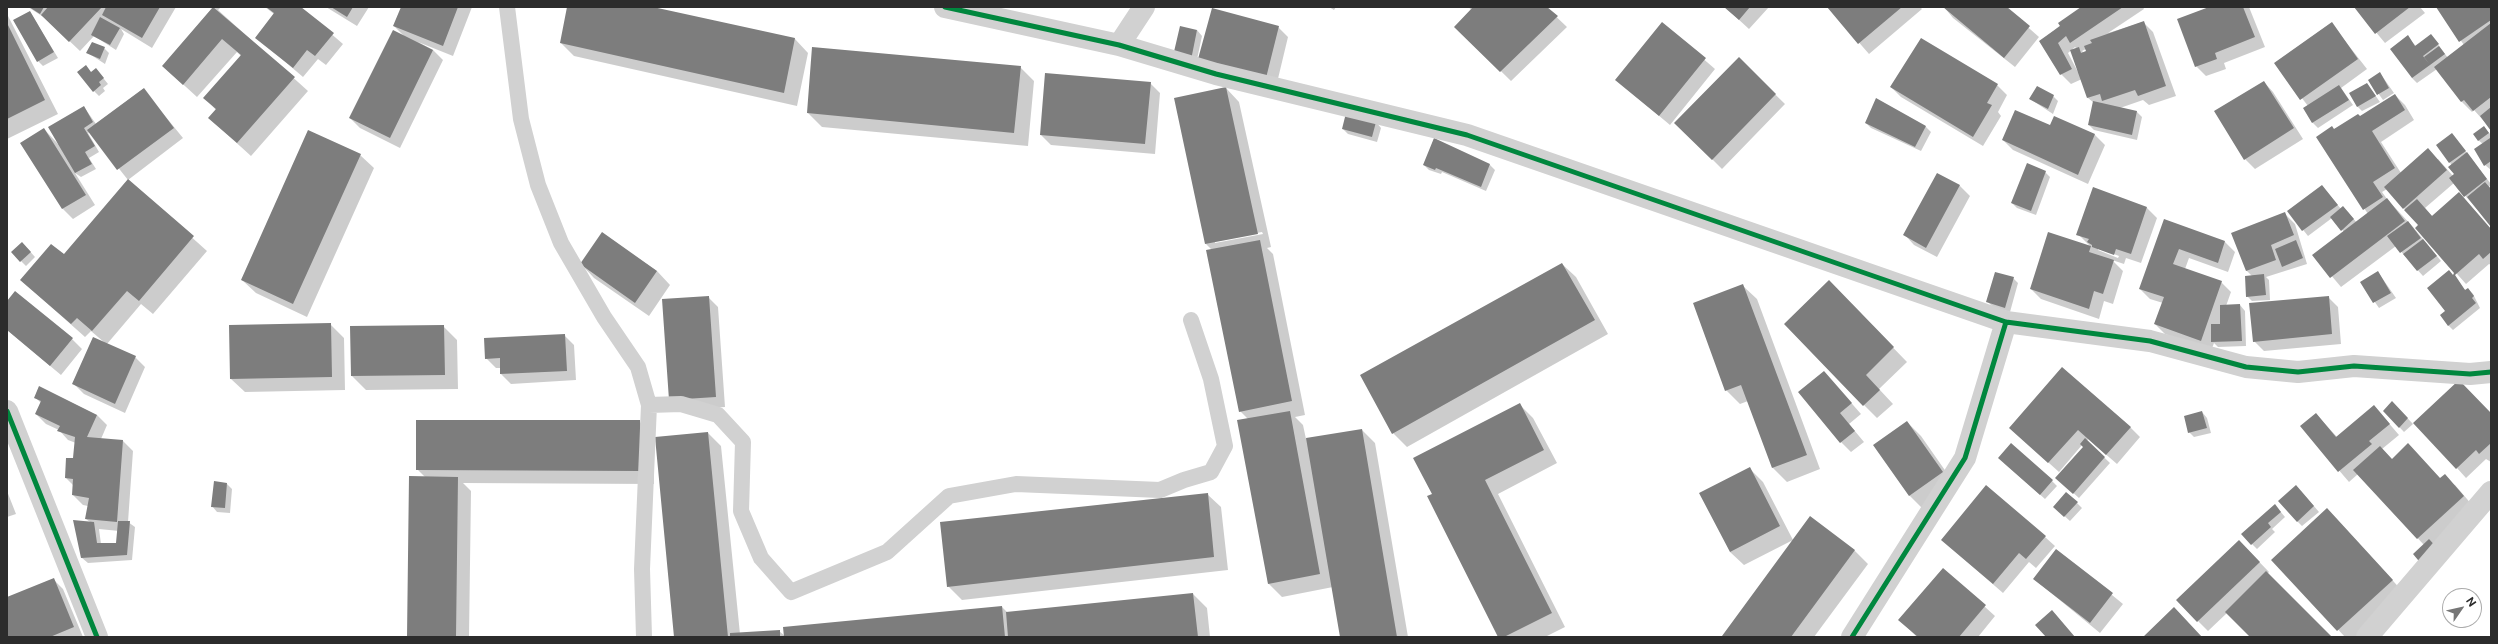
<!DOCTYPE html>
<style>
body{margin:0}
#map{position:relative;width:2498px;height:644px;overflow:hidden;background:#fff;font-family:"Public Sans",sans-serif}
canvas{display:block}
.frame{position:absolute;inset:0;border:8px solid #2c2c2c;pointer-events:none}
.north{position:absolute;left:2442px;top:588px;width:40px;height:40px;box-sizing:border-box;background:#fff;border:1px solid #ababab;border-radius:50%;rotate:56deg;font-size:11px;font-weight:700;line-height:16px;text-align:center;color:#2c2c2c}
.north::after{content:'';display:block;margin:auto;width:14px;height:18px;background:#767676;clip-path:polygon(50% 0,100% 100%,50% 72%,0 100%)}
</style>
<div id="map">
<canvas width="2498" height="644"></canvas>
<div class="frame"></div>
<div class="north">N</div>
</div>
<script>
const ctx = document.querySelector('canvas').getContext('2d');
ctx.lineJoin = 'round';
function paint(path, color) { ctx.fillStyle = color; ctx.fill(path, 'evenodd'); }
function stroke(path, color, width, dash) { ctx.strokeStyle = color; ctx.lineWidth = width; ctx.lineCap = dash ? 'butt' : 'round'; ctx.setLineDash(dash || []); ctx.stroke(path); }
const shadow = new Path2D(`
 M28,7H176L152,48L121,29L124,34L116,50L94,36L80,51L45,18Z
 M213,7H221L218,10L308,91L251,156L209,118L216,110L205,98L241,56L237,52L197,97L163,66Z
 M265,7H300L343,44L326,65L318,59L303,77L256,37L274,14Z
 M326,7H369L357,26Z
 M402,7H472L453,56L418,42L433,50L443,60L400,148L360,128L350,118L405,37L394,26Z
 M568,7H648L795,39L808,53L797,106L574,56L561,43Z
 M1329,7H1336L1334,10Z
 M1468,7H1546L1567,27L1511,81L1456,27L1472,10Z
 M1725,7H1769L1749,29Z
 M1828,7H1920L1922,9L1869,54Z
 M1944,7H2005L2039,37L2015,67L1953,18Z
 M2083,7H2143L2144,9L2108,33L2143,22L2153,32L2176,96L2149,105L2143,100L2120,108L2137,112L2142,117L2137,140L2094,130L2089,125L2094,103L2088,98L2082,79L2071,84L2061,74L2041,41ZM2075,47L2077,49L2078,72L2068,53ZM2086,49L2087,52L2084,53L2082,51Z
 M2212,7H2249L2265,47L2224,63L2226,69L2206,76L2196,66Z
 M2355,7H2420L2425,13L2385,43Z
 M2437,7H2491V129L2474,110L2472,112L2462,102L2437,69L2417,83L2412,78L2407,37L2416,46L2431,35L2448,58L2464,45Z
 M1212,9L1278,27L1288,37L1276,87Z
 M30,12L58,58L43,66L38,61Z
 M7,14L58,114L7,139Z
 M1662,23L1715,69L1670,125L1627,89Z
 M2331,23L2367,69L2341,88L2353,105L2318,128L2313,123L2308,106L2275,63Z
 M1197,30L1202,36L1196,64L1180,61Z
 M104,48L109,53L105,64L88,53Z
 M1739,59L1785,104L1722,169L1676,123Z
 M1020,67L1034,81L1028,146L822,127L808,113Z
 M96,69L108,84L103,88L105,91L99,96L94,91L92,73Z
 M2380,73L2394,93L2383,100L2369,80Z
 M2264,82L2273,92L2303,139L2255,169L2245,159Z
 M1150,83L1160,93L1155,154L1051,145L1041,135Z
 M2367,84L2380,102L2362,111L2357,106Z
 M1997,85L2007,95L1998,112L2001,116L1983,146L1901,97L1891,87Z
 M1226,88L1239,102L1271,247L1267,248L1273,254L1305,415L1295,417L1303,425L1306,439L1362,430L1375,443L1408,637H1341L1333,587L1282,597L1268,583L1248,419L1240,411L1212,250L1206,244ZM1262,232L1263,234L1215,243V241Z
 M143,89L183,138L128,180L90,132L88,133L99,152L89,158L96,169L81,177L75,173L95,205L73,219L63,209L22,143L44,129L58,144L84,107L96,124Z
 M2395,95L2405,105L2414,120L2381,142L2401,173L2438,159L2453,176L2455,175L2450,162L2452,134L2491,184L2489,187L2491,189V225L2454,183L2425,208L2432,216L2459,193L2491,229V265L2489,264L2466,284L2416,228L2419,225L2387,189L2382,192L2387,199L2413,227L2441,261L2423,276L2396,246L2341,287L2314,255L2344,232L2332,218L2308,236L2288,211L2322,186L2341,209L2348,212L2357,223L2368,214L2317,137L2360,117Z
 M2053,96L2058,101L2053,114L2030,99Z
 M1876,100L1926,127L1931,132L1921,151L1871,128L1866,123Z
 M2054,117L2095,135L2105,145L2088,184L2013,150L2003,140L2051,126Z
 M1376,122L1381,128L1377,142L1348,134L1343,129Z
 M2484,127L2491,135V170L2485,165L2483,144L2478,140Z
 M1434,139L1490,165L1495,170L1486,191L1442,172L1441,174L1429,170L1424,165Z
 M360,155L374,168L307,317L256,293L242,280Z
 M2045,172L2050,177L2036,215L2017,208L2012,203Z
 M1937,174L1960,186L1970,196L1937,257L1914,245L1905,235Z
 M128,180L207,251L153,314L141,304L107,344L135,357L145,367L125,413L84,394L74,384L105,343L91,331L85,337L21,280L64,255Z
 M2093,189L2147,208L2157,218L2141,263L2126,258L2124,264L2112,260L2123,271L2113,304L2104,301L2099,319L2041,299L2031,289L2090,246L2078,234ZM2098,248L2119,256L2118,258L2098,250Z
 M2285,214L2295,224L2307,264L2266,277L2269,280L2270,300L2252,301L2247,296L2252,276L2246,270Z
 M2165,220L2225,242L2235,252L2228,272L2189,258L2185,269L2221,282L2231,292L2226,306L2240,305L2245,311L2246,346L2218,347L2214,343L2211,351L2165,334L2155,324L2163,303L2150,299L2140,289Z
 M602,234L657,271L670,285L649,316L594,278L581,264Z
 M27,248L35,257L26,266L21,261Z
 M1562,264L1576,277L1608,334L1407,447L1393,433Z
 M2449,271L2466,291L2468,289L2473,294L2480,308L2453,330L2448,325L2446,311Z
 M2378,272L2396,298L2379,308L2361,282Z
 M2013,278L2018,283L2010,312L1993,307L1988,302Z
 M1743,286L1757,299L1820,469L1787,482L1773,468L1748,401L1740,404L1726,390Z
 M1842,295L1907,362L1879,389L1893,404L1877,418L1864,405Z
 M708,297L718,307L725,407L680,410Z
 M2328,297L2338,307L2341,344L2264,351L2254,341Z
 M7,303L72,339L82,349L61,375L7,330Z
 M330,324L344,338L345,390L245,392L231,379Z
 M443,326L457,340L458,389L366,390L352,376Z
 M564,335L574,345L576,380L511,384L501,374V368H496L486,358Z
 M1824,372L1861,414L1849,424L1864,442L1851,452L1841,442Z
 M39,387L97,415L107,425L101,439L123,441L133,451L128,522L135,527L132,560L88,563L82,558L75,521L90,522L86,519L88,506L83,505L73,495V485L66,478L74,459L76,443L68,440L59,430L46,424L36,414L41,403L35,397ZM99,529L119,531L117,544H101Z
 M2392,402L2413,424L2404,432L2384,411Z
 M1519,404L1533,418L1557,463L1498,494L1565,627L1545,637H1499L1433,494Z
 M2374,406L2399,435L2382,449L2392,460L2455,485L2473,506L2428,570L2424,545L2358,474L2349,482L2301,426L2316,414L2337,437Z
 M2202,412L2207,418L2211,433L2194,437L2189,432Z
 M2491,414V462L2486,459L2466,478L2457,468Z
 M639,421L653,435L654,484L463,483L471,491L469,637H408L425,477L417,469Z
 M1907,422L1921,436L1956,486L1923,509L1909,495Z
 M2130,427L2140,437L2117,464L2088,439L2087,441L2110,463L2079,498L2062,483L2084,447L2082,445L2059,472L2010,428Z
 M708,433L721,446L740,634L779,631L785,636L1002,607L1008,613L1193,594L1207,608L1210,637H675Z
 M2004,463L2052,481L2057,486L2045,499Z
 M1749,468L1763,482L1793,540L1744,565L1730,552Z
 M227,484L232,489L230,513L217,512L212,506Z
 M7,491L16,514L7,517Z
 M2301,491L2319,512L2302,526L2297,521Z
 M1207,494L1221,507L1228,570L962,600L948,586Z
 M2077,503L2082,508L2070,521L2060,512Z
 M2280,511L2285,517L2272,529L2275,532L2257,549L2243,535Z
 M2340,523L2405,594L2359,637H2345L2273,560Z
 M2045,537L2055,546L2036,568L2029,562L2003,593L1942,540Z
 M2239,541L2269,572L2267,574L2331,637H2251L2227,613L2208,631L2198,621Z
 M1854,550L1868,564L1814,637H1724Z
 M2057,550L2123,604L2100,633L2034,579Z
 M1943,569L1995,616L1978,637H1917L1900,620Z
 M53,579L63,589L83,637H7V598Z`);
const building = new Path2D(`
 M29,7H44L40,14Z
 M48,7H102L69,42L41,15Z
 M106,7H160L142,38L102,15Z
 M213,7L295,77L237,143L208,118L216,109L203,98L241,55L222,39L183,85L162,66Z
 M266,7H301L334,33L315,56L307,50L293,68L255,38L274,13Z
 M331,7H353L347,17Z
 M401,7H458L443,46L393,26Z
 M567,7H653L795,38L784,93L560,43Z
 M1473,7H1547L1558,16L1500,72L1454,27Z
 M1724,7H1750L1739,20Z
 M1827,7H1902L1858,44Z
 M1943,7H2007L2030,26L2004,58Z
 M2081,7H2123L2070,43L2066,36L2058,43L2072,69L2060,75L2039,41L2060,26L2058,23Z
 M2209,7H2243L2255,37L2215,53L2217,59L2195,67L2177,19Z
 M2354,7H2410L2375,34Z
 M2436,7H2491V20L2459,42Z
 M1212,8L1279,26L1266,78L1198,59Z
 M30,11L54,52L37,62L13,20Z
 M100,17L120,28L110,45L91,35Z
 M2144,21L2166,86L2138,96L2135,90L2102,101L2100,94L2087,98L2070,50L2079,47L2081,53L2086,51L2084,46L2092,43L2090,40Z
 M1662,22L1706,58L1659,116L1615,80Z
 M2332,22L2358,59L2300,100L2274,63Z
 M7,23L45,100L7,119Z
 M2491,23V97L2473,111L2464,100L2461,102L2434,67Z
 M1180,26L1197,30L1191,60L1173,56Z
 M393,30L433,50L390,138L349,118Z
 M2431,34L2439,44L2423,56L2430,65L2412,78L2390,49L2408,35L2415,46Z
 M1921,38L1998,84L1987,103L1992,105L1973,137L1890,87Z
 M92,42L105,47L100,59L86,53Z
 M2439,46L2445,54L2430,65L2424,57Z
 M812,47L1021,66L1014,133L807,113Z
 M1739,57L1776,94L1712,160L1674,123Z
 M86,65L91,72L96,68L104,78L99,82L101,85L93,92L77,72Z
 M2380,72L2389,88L2377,95L2368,80Z
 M1045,73L1151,82L1145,144L1040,135Z
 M2264,81L2294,128L2244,160L2214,111Z
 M2367,83L2376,96L2357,107L2349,93Z
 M2339,85L2349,100L2312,123L2303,108Z
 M2037,86L2054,95L2048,109L2029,99Z
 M1226,87L1258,234L1205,244L1174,98Z
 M144,88L174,128L117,170L87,130Z
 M2395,94L2405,110L2372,131L2395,168L2373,182L2383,197L2363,210L2316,137L2332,126L2334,129L2358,114L2360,116Z
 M1876,98L1926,126L1915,147L1865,123Z
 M2093,101L2137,111L2132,135L2088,125Z
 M84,106L93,122L84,128L95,146L85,152L92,164L75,173L48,127Z
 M2491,107V131L2480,116Z
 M2015,110L2050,125L2054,116L2095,134L2078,175L2002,140Z
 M1346,113L1376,122L1372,137L1342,129Z
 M2484,126L2489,133L2478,141L2473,134Z
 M44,128L86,195L62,209L20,143Z
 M308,130L361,154L293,304L241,280Z
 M2452,133L2466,151L2449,163L2436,145Z
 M1434,138L1490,164L1481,187L1436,168L1435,170L1423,165Z
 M2490,138L2491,161L2484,166L2474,149Z
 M2428,148L2447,170L2403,209L2384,187Z
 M2467,152L2487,179L2464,197L2449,178L2454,174L2448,167Z
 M2027,163L2046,171L2031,211L2011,203Z
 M1937,173L1960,185L1926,248L1903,235Z
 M128,179L194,236L139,301L127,291L92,331L77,318L71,324L20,280L51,244L64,254Z
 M2485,182L2491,189V227L2467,197Z
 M2322,185L2338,205L2302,231L2287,211Z
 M2093,187L2147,207L2131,254L2116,249L2114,255L2092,247V245L2087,242L2089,239L2076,235Z
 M2459,192L2491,229V252L2483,259L2479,254L2455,275L2465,290L2468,288L2474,296L2472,298L2476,303L2448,326L2440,315L2445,311L2427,288L2449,270L2453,275L2454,273L2415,228L2418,225L2404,210L2417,199L2432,216Z
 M2387,198L2405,221L2330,278L2312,255Z
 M2343,206L2354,219L2341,231L2330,217Z
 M2285,212L2294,235L2271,245L2276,260L2246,271L2231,233Z
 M2164,219L2225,241L2218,263L2179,249L2173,264L2222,281L2201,341L2154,324L2164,297L2139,289Z
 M2408,221L2421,238L2400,253L2387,236Z
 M602,232L657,271L635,303L580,264Z
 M2048,232L2091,246L2089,252L2114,260L2103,294L2094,291L2089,309L2030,289Z
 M2423,239L2437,256L2417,271L2403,254Z
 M1260,240L1292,401L1239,412L1206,250Z
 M2296,240L2303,258L2282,267L2275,249Z
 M22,242L31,252L20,262L11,252Z
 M1562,263L1595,320L1392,434L1360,375Z
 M2378,271L2391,293L2373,303L2360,282Z
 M1995,272L2014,277L2005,308L1986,302Z
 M2264,274L2266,295L2246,297L2245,276Z
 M1829,280L1894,347L1866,375L1880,390L1863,406L1784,324Z
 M1743,284L1807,455L1772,468L1741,385L1725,391L1693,303Z
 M15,291L73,338L50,366L7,330V301Z
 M709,296L716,397L669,400L662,299Z
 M2329,296L2332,334L2253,342L2249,303Z
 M2240,304L2242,341L2211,342V324H2220V305Z
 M331,323L332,377L230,379L229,325Z
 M444,325L445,375L351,376L350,326Z
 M565,334L567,371L500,374V358L485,359L484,338Z
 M93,337L136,356L115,404L72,384Z
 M2062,367L2131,427L2106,455L2078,430L2048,463L2009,428Z
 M1824,371L1852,403L1840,413L1855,431L1840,443L1798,392Z
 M2459,380L2491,413V443L2479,454L2476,450L2456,469L2413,423Z
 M39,386L97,415L87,437L123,440L117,522L85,519L89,498L72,495L73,479L65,478L66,458H73L75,437L57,431L60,426L35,414L41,401L34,398Z
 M2392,401L2408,418L2399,428L2383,411Z
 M1520,403L1544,450L1485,480L1552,613L1504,637H1498L1427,496L1432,494L1413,458Z
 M2374,405L2390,424L2369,441L2372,444L2338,472L2300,426L2316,413L2336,437Z
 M1290,411L1320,574L1268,584L1237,420Z
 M2202,411L2207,428L2188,433L2184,416Z
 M416,420H640L641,471L416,470Z
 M1907,421L1943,472L1909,496L1873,445Z
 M1362,429L1397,637H1340L1306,438Z
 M708,432L728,637H674L655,437Z
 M2085,438L2105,457L2073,494L2055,478L2083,447L2080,444Z
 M2011,443L2053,480L2040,495L1998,458Z
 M2408,443L2440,478L2445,474L2464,496L2417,539L2353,470L2380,446L2392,459Z
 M1750,467L1780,526L1730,552L1699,493Z
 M409,476L458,477L456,637H407Z
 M214,481L227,483L225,508L211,507Z
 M1986,485L2046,536L2026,559L2019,553L1993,584L1941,540Z
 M2296,485L2314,506L2297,522L2278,501Z
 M2066,492L2078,502L2064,517L2053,507Z
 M1208,493L1214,557L947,587L940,522Z
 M2275,504L2281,512L2268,523L2271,527L2251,545L2241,534Z
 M2327,508L2393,580L2337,631L2271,560Z
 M1810,516L1855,550L1791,637H1723L1722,636Z
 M73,520L94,522L97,543H116L118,521H130L127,555L81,558Z
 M2429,539L2439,550L2423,566L2413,554Z
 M2239,540L2260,562L2197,622L2176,600Z
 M2056,549L2113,593L2090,623L2033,579Z
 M1943,568L1986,605L1959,637H1918L1898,620Z
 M2266,571L2332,637H2250L2225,612Z
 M54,578L74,627L50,637H7V597Z
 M1193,593L1198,637H1008L1006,612Z
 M1002,606L1005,637H784L783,627Z
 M2174,607L2202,637H2143Z
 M2052,610L2075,637H2046L2035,625Z
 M780,630V637H730V633Z`);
const service = new Path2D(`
 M507,7L521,119L538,185L561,243L604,317L638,367L649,405L642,569L644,637
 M649,405L681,404L718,415L743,442L741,511L761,558L791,592L887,552L949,496L1016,484L1160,490L1184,480L1211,472L1225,446L1211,379L1191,320`);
const minor = new Path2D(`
 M945,7L1119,45L1216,74L1467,135L2006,322L2150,341L2246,367L2298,372L2354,366L2470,374L2491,372
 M1119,45L1144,7
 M7,411L97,637
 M1852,637L1965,458L2006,322
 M2367,637L2491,492`);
const cycleway = new Path2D(`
 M945,7L1119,45L1216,74L1467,135L2006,322L2150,341L2246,367L2298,372L2354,366L2470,374L2491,372
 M7,411L97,637
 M1852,637L1965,458L2006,322`);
paint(shadow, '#0003');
paint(building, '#7d7d7d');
stroke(service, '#d1d1d1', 16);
stroke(minor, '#d1d1d1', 22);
stroke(cycleway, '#00873e', 5);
</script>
